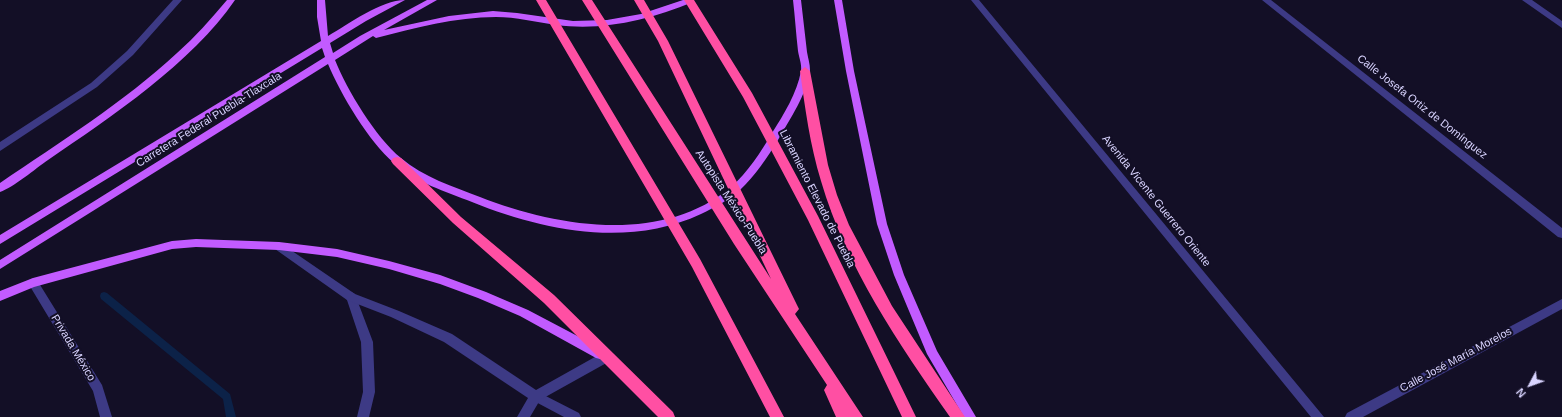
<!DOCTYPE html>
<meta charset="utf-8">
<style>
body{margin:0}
#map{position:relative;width:1562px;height:417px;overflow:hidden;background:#130f26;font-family:Arial,sans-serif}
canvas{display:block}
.north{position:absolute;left:1510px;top:365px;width:40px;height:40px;-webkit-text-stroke:3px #130f26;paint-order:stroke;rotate:229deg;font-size:11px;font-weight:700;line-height:16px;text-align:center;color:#d9d4ff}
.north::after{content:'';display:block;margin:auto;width:14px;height:18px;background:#d9d4ff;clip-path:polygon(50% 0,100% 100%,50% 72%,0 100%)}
</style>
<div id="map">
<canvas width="1562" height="417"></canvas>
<div class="north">N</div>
</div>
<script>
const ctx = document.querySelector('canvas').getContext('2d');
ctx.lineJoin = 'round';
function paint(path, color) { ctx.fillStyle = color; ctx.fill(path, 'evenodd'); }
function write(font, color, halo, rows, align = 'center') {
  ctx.font = font + ' Arial,sans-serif'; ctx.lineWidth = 4; ctx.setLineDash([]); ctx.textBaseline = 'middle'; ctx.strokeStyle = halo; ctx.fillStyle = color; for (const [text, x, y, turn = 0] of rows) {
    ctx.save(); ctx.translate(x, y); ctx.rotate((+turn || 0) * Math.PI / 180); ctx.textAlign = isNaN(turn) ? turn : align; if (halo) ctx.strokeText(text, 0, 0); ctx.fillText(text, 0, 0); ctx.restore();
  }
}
const stream = new Path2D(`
 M104,292L107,293L230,394L236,417H226L223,399L101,299L100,296L101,293Z`);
const service = new Path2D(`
 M351,292L355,294L356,297L373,342L375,392L369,417H357L363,392L361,342L346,297L347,294Z
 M536,391L579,413L581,417H564L532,400L530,396L532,392Z`);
const minor = new Path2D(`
 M173,0H182L133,55L97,87L0,151V142L91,83L127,51Z
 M971,0H979L1324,417H1311Z
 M1262,0H1271L1562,228V238L1558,237Z
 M1522,0H1532L1562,21V28Z
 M279,242L355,294L399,311L452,334L536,390L602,353L606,352L610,353L612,357L610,361L540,400L530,417H517L528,398L444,342L391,317L347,300L275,249L274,246L275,243Z
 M33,278L37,280L102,385L112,417H100L93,391L28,283L29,280Z
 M1562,299V309L1363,417H1345L1347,413Z`);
const primary = new Path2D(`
 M227,0H235C192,63 111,117 48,160C35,169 14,187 0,192V183C60,142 123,103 177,53C195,37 211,19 227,0Z
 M317,0H325L328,36C349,24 381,0 405,0L366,21L330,43L333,53L360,36L427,0H437L384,30L449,16L493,11L517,13L573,21L607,20L641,14L683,0H694L693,2C649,20 604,31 556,25C536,22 516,17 496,17C455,17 415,28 376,38L373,36L335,60C347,90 376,138 401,158C423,177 454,187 480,197C557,227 662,245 731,187C748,172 761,152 772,133C784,114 797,93 801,71C802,64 799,58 798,51C796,34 795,17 793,0H801C803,17 805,35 807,52C808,58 810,64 810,70C807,94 790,119 778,140C767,158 755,176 740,190C728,201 715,207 701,214C628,248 544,231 472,202C446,192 415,182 394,163C369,142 341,95 328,64L0,269V260L325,57L322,48L0,244V235L321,41L317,17Z
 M834,0H842L854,71L887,224L904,275L937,351L976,417H964L927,354L894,275L877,224L846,71Z
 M196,239L279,242L337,249L389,261L440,275L486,292L528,310L604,350L606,354L604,358L600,359L596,358L520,316L478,298L440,284L389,269L337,257L279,250L196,247L172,249L34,287L0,301V291L33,278L172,241Z`);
const motorway = new Path2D(`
 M536,0H546L700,259L784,417H770L692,267Z
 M582,0H592L771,279L658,41L634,0H644L668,41L797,305L799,309L795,314L863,417H836L824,390L827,385L734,244Z
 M684,0H694L752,93L818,216L916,417H902L808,220L743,97Z
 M805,67L810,71L828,165L837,195L849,225L892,306L965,417H950C899,344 846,267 821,181C810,145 805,108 800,71Z
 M397,157L401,158L461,217L554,295L673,412L675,417H658L544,303L453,223L393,164L391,161L393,158Z`);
const streetNames = [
 ["Calle Josefa Ortiz de Domínguez",1422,107,38],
 ["Carretera Federal Puebla-Tlaxcala",209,120,-32],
 ["Libramiento Elevado de Puebla",817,199,63],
 ["Avenida Vicente Guerrero Oriente",1156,201,51],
 ["Autopista México-Puebla",731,202,57],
 ["Privada México",73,348,59],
 ["Calle José María Morelos",1456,360,-28]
];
paint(stream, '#0c2248');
paint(service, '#3d3a85');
paint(minor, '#3d3a85');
paint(primary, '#c25bff');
paint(motorway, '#ff4fa3');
write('11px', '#d9d4ff', '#130f26', streetNames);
</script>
